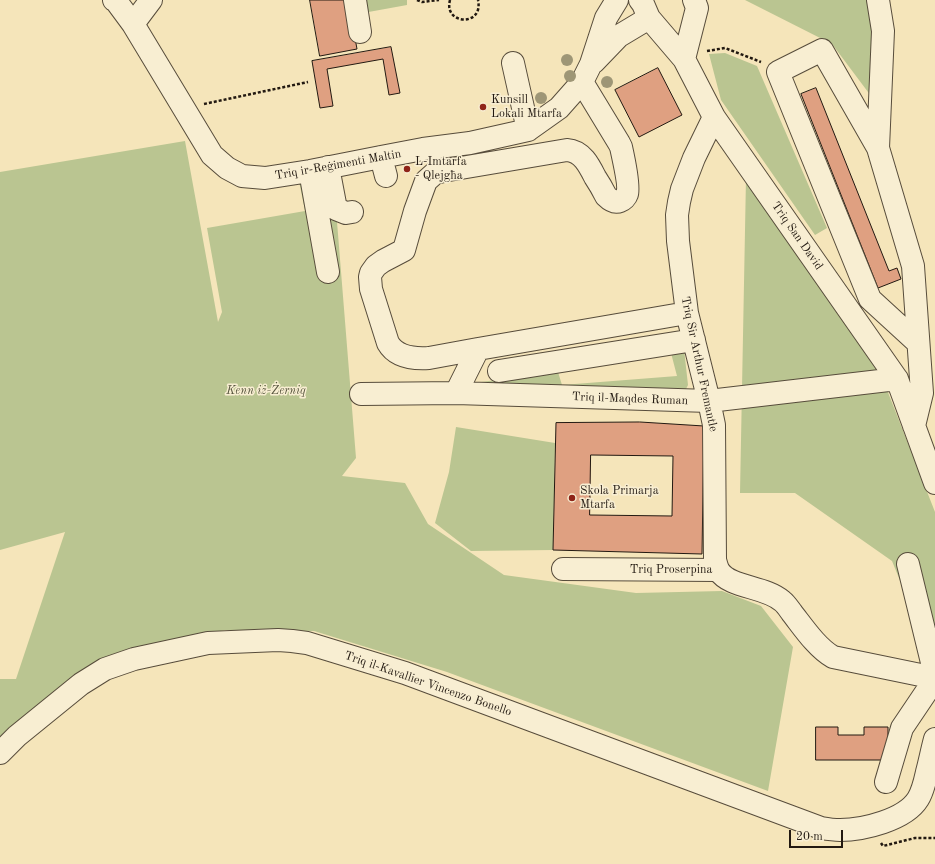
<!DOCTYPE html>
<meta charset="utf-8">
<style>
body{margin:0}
#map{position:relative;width:935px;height:864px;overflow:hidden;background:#f5e5ba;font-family:"Old Standard TT",serif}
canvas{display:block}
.scale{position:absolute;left:789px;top:830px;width:54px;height:18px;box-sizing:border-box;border:2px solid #221911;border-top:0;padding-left:5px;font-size:12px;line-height:14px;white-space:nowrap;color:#221911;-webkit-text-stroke:3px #f8eed2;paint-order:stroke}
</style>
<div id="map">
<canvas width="935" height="864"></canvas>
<div class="scale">20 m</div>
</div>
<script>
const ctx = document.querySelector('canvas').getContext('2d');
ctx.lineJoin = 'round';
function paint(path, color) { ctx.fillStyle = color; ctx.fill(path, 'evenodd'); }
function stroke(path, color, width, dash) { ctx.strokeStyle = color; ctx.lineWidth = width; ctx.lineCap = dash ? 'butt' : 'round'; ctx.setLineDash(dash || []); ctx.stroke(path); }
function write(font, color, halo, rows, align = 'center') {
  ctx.font = font + ' "Old Standard TT",serif'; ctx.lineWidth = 3; ctx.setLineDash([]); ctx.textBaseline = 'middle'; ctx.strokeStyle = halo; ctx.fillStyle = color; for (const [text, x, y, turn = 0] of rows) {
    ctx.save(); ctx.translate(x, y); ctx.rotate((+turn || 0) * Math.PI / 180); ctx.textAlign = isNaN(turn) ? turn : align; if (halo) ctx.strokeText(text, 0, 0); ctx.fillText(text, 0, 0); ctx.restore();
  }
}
const green = new Path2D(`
 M361,0H407V5L363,13Z
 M745,0H873L874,100L832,44Z
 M725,53L757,66L827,228L815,235L721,100L709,54Z
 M185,141L218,322L222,312L207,228L305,211L299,181L333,172L356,458L342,476L405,483L428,524L504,575L636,593L722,591L761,606L793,647L768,791L447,672L314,631L225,630L103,660L0,742V679H16L65,532L0,550V172Z
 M746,178L878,367L935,512V666L892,561L795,493H740Z
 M684,349L688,385L686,389L677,391L482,387L481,382L558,372L562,385L677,376L671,353Z
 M456,427L555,443L553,550L471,551L435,523L449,472Z`);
const building = new Path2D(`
 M310,0H348L357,49L320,56Z
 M391,47L400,93L389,95L383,59L327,69L333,106L320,108L312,61Z
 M658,68L682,115L639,137L615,90Z
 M816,88L889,271L897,268L901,279L878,288L801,94Z
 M640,422L704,426L702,554L553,550L556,423ZM591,455L673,456L672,516L590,515Z
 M816,727H838V735H864V727H888V760H816Z`);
const path = new Path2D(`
 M417,0L422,2L439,0
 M450,0C443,25 484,27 478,0
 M707,51L725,48L761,62
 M204,104L308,82
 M881,843L883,846L915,838H935`);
const minor = new Path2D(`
 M114,0L116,1L133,24L212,155L227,168L242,176L265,178L310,171L381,157L423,149L470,143L528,130L559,108L582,82L591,64L606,18L617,0
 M355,0L360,32
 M640,0L643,4L649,18L684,59L714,117L897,379L935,483
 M878,0L883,31L878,148L913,266L922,393L914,426
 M133,24L151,0
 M684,59L697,8L694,0
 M594,62L619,36L649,18
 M513,63L528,130
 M714,117L694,158L682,189L679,202L677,215L678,241L687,313L709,401L714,425L715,560C716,563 717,568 719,571C730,588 765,586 782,601C786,604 789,609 792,613C803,627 817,648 833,657L935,678
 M878,148L822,50L778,72L870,299L918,343
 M381,157L386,176
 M328,167L336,209L346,213L352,212
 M310,171L328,272
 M478,349L429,358C414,359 396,357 388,343L371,289L370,277L371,273L376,266L383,261L404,250L415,211L426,181L435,173L443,171L567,150C582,151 589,165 595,177C599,183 603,190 606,196C610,200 615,203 620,201C623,200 626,197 627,194C630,187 623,156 621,147L619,143L582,82
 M499,371L694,340
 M456,393L478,349L687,313
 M361,394L456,393L709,401L897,379
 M908,564L935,675
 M563,569L718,570
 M0,753L17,736L81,684L105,669L134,659L208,643L278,640L292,641L307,643L405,673L821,828C827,829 833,830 840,830C863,830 905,820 918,799C923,791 925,781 927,772C930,761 932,750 935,739
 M886,782L902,728L935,679`);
const trees = [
 [567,60],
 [570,76],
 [607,82],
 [541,98]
];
const markers = [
 [483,107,4,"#8f2418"],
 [407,169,4,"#8f2418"],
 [572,498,4,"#8f2418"]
];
const poiNames = [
 ["Kunsill",491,100],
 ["Lokali Mtarfa",491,114],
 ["L-Imtarfa",415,162],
 ["- Qlejgħa",415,176],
 ["Skola Primarja",580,491],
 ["Mtarfa",580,505]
];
const streetNames = [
 ["Triq ir-Reġimenti Maltin",338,165,-10],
 ["Triq San David",797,236,55],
 ["Triq Sir Arthur Fremantle",699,364,78],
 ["Triq il-Maqdes Ruman",630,399,2],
 ["Triq Proserpina",671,570],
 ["Triq il-Kavallier Vincenzo Bonello",428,684,19]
];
const parkNames = [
 ["Kenn iż-Żerniq",266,391]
];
paint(green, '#bac591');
paint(building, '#dfa081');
stroke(building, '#221911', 1);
stroke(minor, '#574c3b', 24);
stroke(path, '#221911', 2.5, [3, 2]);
stroke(minor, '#f8eed2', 22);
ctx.fillStyle = '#9e9676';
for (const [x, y] of trees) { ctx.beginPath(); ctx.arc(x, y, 6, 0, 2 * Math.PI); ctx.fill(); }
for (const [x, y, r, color] of markers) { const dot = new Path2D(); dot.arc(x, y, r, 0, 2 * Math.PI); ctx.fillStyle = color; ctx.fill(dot); stroke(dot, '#f8eed2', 1.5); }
write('12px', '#221911', '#f8eed2', poiNames, 'left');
write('12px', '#221911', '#f8eed2', streetNames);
write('italic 12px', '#57553e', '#f8eed2', parkNames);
</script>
